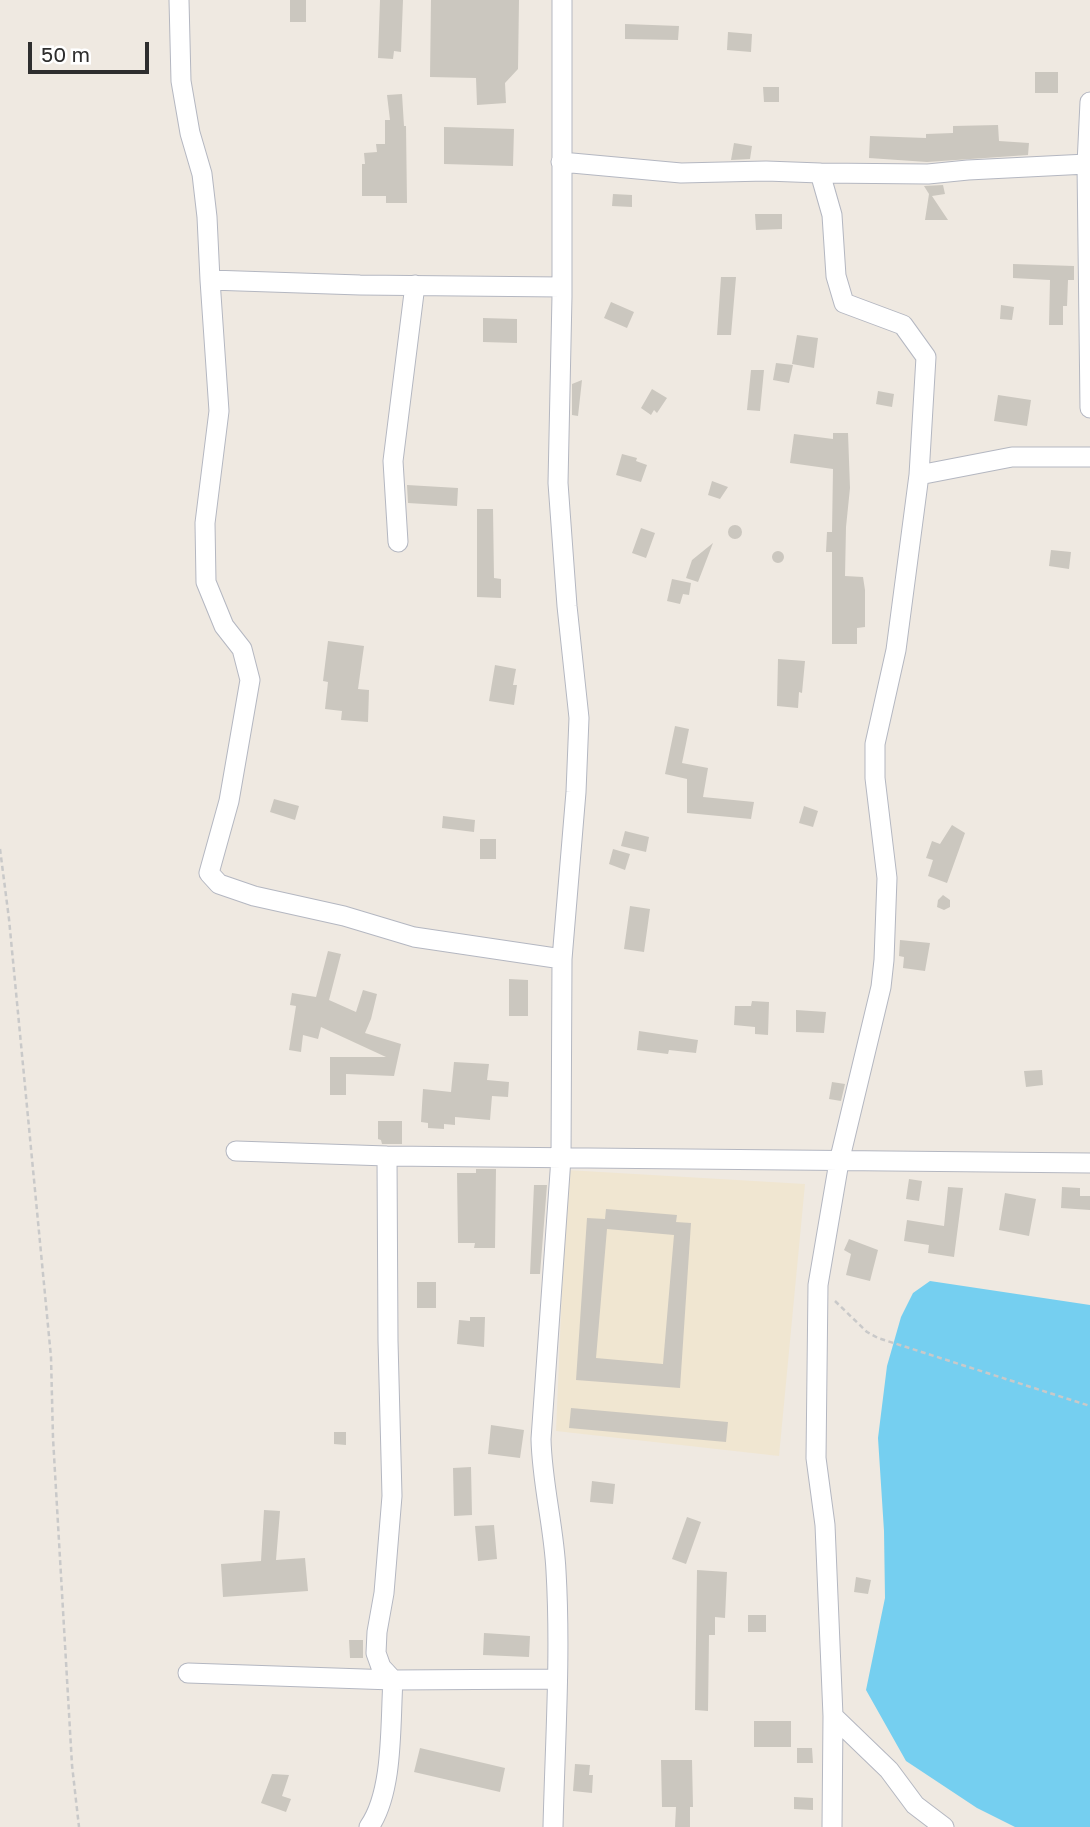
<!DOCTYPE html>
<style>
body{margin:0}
#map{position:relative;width:1090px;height:1827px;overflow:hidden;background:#efe9e1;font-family:"Golos Text",sans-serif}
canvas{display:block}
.scale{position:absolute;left:28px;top:42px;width:121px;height:32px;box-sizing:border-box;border:4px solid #2e2e2e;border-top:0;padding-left:9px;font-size:21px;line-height:24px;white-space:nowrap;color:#2e2e2e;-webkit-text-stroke:5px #fff;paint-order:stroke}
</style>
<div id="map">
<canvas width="1090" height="1827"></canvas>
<div class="scale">50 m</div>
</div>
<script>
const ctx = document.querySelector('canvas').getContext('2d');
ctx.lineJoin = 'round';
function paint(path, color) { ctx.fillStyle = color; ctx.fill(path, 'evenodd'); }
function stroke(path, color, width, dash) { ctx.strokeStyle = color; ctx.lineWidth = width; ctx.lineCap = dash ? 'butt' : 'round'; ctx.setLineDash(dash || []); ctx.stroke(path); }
const education = new Path2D(`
 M567,1170L805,1184L779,1456L556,1431Z`);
const water = new Path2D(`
 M930,1281L1090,1305V1827H1015L977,1808L906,1761L866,1690L885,1598L884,1531L878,1438L887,1366L901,1317L913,1293Z`);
const building = new Path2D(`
 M290,0H306V22H290Z
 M380,0H403L401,52L394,51L393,59L378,58Z
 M431,0H519L518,69L505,83L506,103L477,105L476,78L430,77Z
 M625,24L679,26L678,40L625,39Z
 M728,32L752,34L751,52L727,50Z
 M1035,72H1058V93H1035Z
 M763,87H779V102H764Z
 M402,94L404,126H406L407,203H386V196H362V164H365L364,153L377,152L376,144H385V120H390L387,95Z
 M998,125L999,141L1029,143L1028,155L927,162L869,158L870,136L926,138V134L953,133V126Z
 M444,127L514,129L513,166L444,164Z
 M734,143L752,146L750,159L731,160Z
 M943,185L945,194L932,196L948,220H925L929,194L924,186Z
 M613,194L632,195V207L612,206Z
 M755,214H782V229L756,230Z
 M1013,264L1074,266V280H1068L1067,306H1063V325H1049L1050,280L1013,278Z
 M721,277H736L731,335H717Z
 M611,302L634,312L627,328L604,318Z
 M1001,305L1014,307L1012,320L1000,319Z
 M483,318L517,319V343L483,342Z
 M797,335L818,338L814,368L792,364Z
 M776,363L793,365L789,383L773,380Z
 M751,370H764L760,411L747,410Z
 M582,380L578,416L572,415V384Z
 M652,389L667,398L657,413L654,410L651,415L641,408Z
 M878,391L894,394L892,407L876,404Z
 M998,395L1031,400L1027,426L994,421Z
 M833,433H848L850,488L846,527L845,576L863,577L865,590V627L857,628V644H832V552H826L827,532H832L833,469L790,463L794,434L833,439Z
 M622,454L637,458L636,461L647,465L641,482L616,475Z
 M712,481L728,487L720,499L708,495Z
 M407,485L458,488L457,506L408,503Z
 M477,509H493L494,578L501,579V598L477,597Z
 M728 532a7 7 0 1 1 14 0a7 7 0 1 1-14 0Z
 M641,528L655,533L646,558L632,553Z
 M713,543L698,582L686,578L692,560Z
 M1051,550L1071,552L1069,569L1049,566Z
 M772 557a6 6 0 1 1 12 0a6 6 0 1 1-12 0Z
 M672,579L691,583L689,595L683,594L680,604L667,601Z
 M328,641L364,646L358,689L369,690L368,722L341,720L342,711L325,709L328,682L323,681Z
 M778,659L805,661L802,693L799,692L798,708L777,706Z
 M495,665L516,669L513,685H517L514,705L489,701Z
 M675,726L689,729L682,763L708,768L703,797L754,802L751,819L687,813V779L665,774Z
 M274,799L299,806L295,820L270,812Z
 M804,806L818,811L813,827L799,823Z
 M443,816L475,820L474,832L442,828Z
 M952,825L965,833L947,883L928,876L933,860L926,858L932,841L940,844Z
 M625,831L649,837L646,852L621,846Z
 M480,839H496V859H480Z
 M613,849L630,854L625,870L609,864Z
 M943,895L950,900V907L944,910L937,907L938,900Z
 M630,906L650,909L644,952L624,949Z
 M900,940L930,943L925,971L903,968L904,957L899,956Z
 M328,951L341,954L329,1000L356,1012L363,990L377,994L371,1019L365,1033L401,1044L394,1076L346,1074V1095H330V1057H386L321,1027L318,1039L303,1035L301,1052L289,1050L296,1006L290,1005L292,993L316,997Z
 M509,979L528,980V1016H509Z
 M752,1001L769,1002L768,1035L755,1034V1027L734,1025L735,1006H751Z
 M796,1010L826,1012L824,1033L796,1032Z
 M639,1031L698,1040L696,1053L669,1050L668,1054L637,1050Z
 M454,1062L489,1064L487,1080L509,1082L508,1097L492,1096L490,1120L455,1117V1125L444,1124V1129L428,1128V1123L421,1122L423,1089L451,1092Z
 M1042,1070L1043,1085L1026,1087L1024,1071Z
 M832,1082L845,1084L841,1101L829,1099Z
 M378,1121H402V1144H382L381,1140L378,1139Z
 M476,1169H496L495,1248H474L475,1243H458L457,1173H476Z
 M909,1179L922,1181L919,1201L906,1199Z
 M534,1185H547L540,1274H530Z
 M948,1187L963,1188L954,1257L928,1253L929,1245L904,1241L907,1220L944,1226Z
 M1062,1187L1080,1188V1196H1090V1210L1061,1208Z
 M1005,1193L1036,1199L1029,1236L999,1230Z
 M606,1209L677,1215L676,1222L691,1223L680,1388L576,1380L587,1218L605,1219ZM607,1229L674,1235L663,1364L596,1358Z
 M849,1239L878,1250L870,1281L846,1275L851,1254L844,1250Z
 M417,1282H436V1308H417Z
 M470,1317H485L484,1347L457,1344L459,1320L470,1321Z
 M571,1408L728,1422L726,1442L569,1428Z
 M491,1425L524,1430L520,1458L488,1454Z
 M334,1432H346V1445L334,1444Z
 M471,1467L472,1515L454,1516L453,1468Z
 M592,1481L615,1484L613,1504L590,1502Z
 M264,1510L280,1511L276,1560L305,1558L308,1591L223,1597L221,1564L261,1561Z
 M687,1517L701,1522L686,1564L672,1559Z
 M494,1525L497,1559L478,1561L475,1526Z
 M697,1570L727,1572L725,1618L715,1617V1635H709L708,1711L695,1710Z
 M856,1577L871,1580L868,1594L854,1592Z
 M748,1615H766V1632H748Z
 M484,1633L530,1636L529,1657L483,1655Z
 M349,1640H363V1658H350Z
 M754,1721H791V1747H754Z
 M420,1748L505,1768L500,1792L414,1772Z
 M797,1748H812L813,1763H797Z
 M661,1760H692L693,1807H690V1827H675L676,1807H662Z
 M575,1764L590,1765L589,1775H593L592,1793L573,1791Z
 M272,1774L289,1775L282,1796L291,1799L286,1812L261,1803Z
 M794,1797L813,1798V1810L794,1809Z`);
const path = new Path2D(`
 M0,849L9,919L51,1357L53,1438L72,1765L79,1827
 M835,1301L867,1332L878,1338L1090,1406`);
const minor = new Path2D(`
 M179,0L181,81L190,133L202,174L207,217L210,280L219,411L205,523L206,582L224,626L242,649L250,680L229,801L209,873L219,884L254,896L344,916L414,937L562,959
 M1090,102L1087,164L1090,408
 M561,162L681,173L766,171L820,173L832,215L836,276L844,303L903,325L926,357L919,475L896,650L875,744V778L887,878L884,960L881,987L839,1162L818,1285L816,1458L825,1525L833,1716L832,1827
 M820,173L928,174L968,170L1087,164
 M210,280L360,285L561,287
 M919,475L1012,457H1090
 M398,542L393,461L415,285
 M236,1151L387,1156L1090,1163
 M188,1673L393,1680L557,1679
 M833,1716L889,1770L915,1805L944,1827
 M369,1827C394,1791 390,1723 393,1680L381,1667L376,1653L377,1632L384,1593L392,1496L388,1341L387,1156
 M553,1827C555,1742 561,1656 556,1571C554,1527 542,1484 541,1439L561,1158L562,959L576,792L579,718L567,606L558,483L562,296V0`);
paint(education, '#f0e6d1');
paint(water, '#75cff0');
paint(building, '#cbc7bf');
stroke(minor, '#b4b7c1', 21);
stroke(path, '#c9c9c9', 2.5, [5, 3.5]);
stroke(minor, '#fff', 19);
</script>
